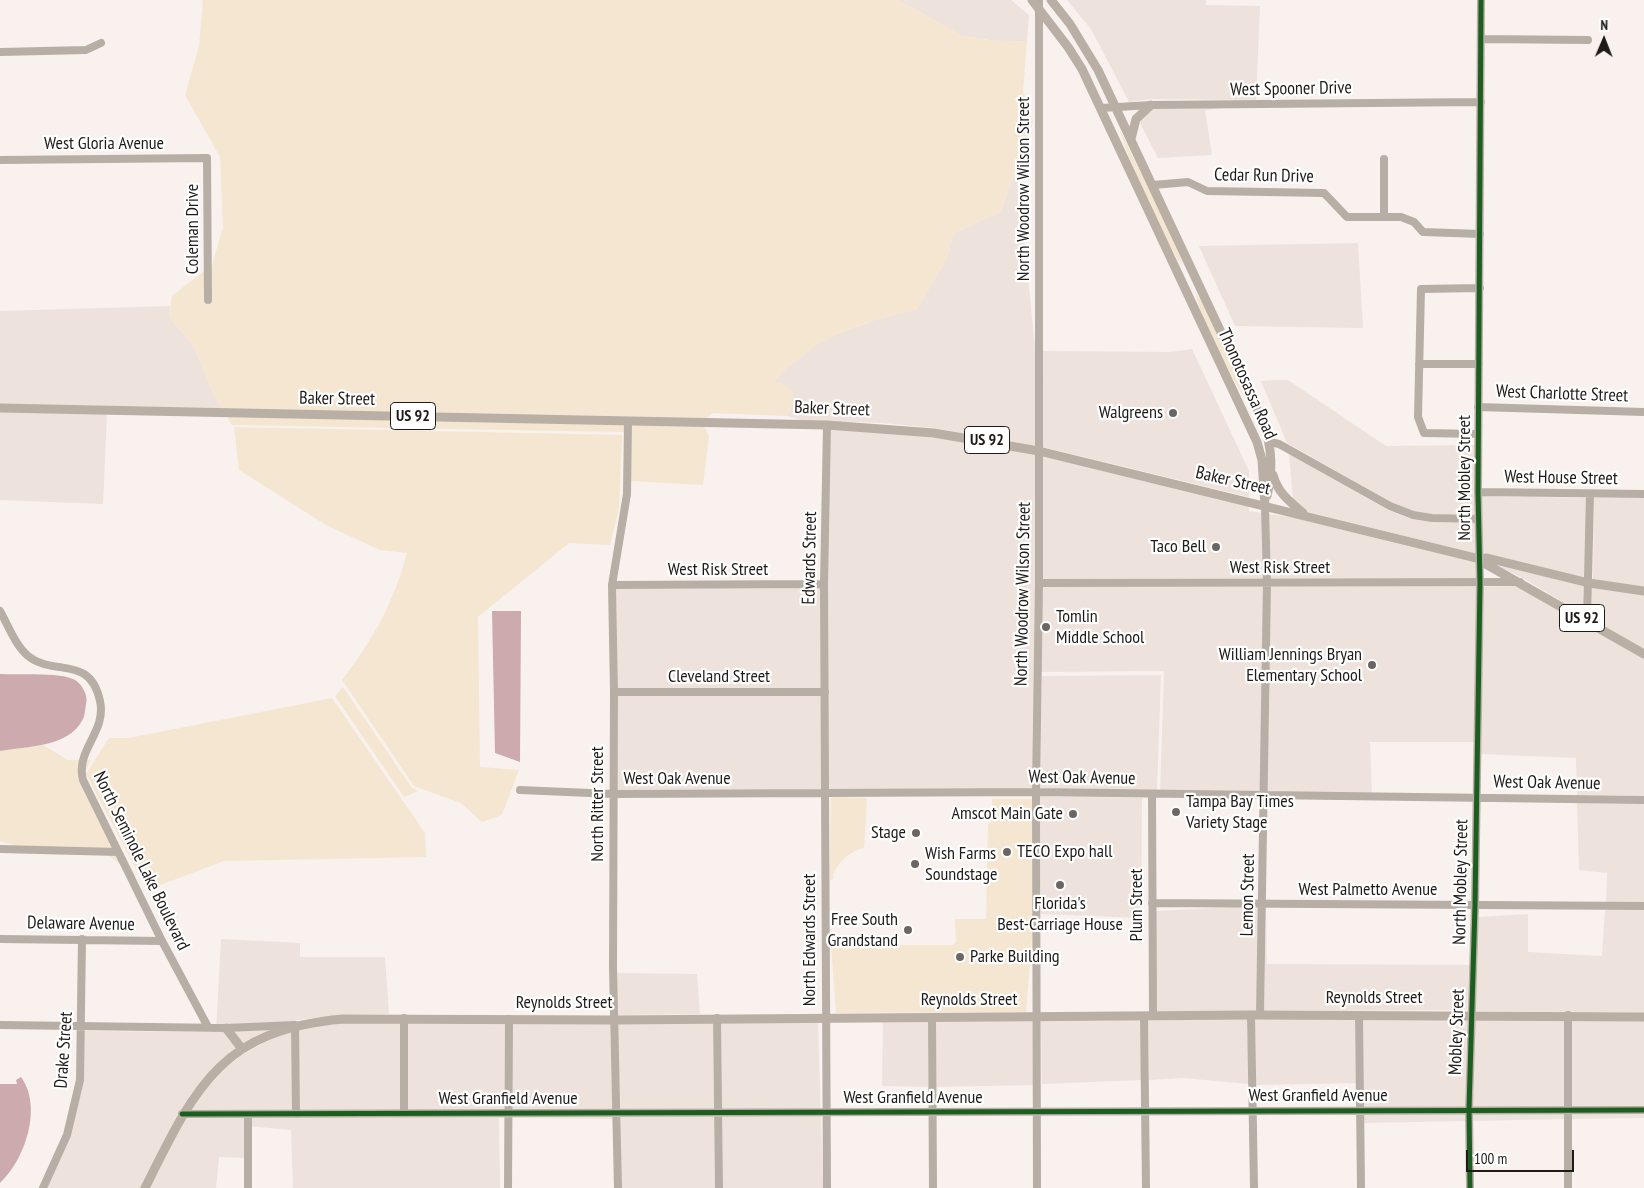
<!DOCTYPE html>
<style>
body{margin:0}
#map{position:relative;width:1644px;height:1188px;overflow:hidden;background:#f8f1ee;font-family:"PT Sans Narrow",sans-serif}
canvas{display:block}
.north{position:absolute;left:1579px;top:15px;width:50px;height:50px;-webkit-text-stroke:4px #fff;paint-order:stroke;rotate:1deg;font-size:14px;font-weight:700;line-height:20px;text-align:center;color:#1f1b19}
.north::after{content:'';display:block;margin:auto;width:18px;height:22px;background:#1f1b19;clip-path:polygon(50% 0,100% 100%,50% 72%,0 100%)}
.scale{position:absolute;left:1466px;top:1150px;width:108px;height:22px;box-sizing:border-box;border:2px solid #1f1b19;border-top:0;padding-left:6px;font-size:15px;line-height:18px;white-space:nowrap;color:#1f1b19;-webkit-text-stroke:4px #fff;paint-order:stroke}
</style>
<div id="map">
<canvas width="1644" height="1188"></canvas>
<div class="north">N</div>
<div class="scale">100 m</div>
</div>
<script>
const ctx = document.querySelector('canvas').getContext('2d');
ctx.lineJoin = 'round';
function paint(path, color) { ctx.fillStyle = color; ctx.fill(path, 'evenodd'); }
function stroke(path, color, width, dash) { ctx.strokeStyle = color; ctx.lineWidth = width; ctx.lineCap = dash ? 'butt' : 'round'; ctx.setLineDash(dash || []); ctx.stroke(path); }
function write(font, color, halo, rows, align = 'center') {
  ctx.font = font + ' "PT Sans Narrow",sans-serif'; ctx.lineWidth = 4.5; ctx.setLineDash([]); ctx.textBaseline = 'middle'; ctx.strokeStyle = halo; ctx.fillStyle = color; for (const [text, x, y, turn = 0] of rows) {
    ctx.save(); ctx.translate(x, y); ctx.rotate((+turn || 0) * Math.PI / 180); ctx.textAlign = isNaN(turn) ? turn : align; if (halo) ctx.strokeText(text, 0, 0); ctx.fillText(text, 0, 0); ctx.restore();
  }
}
const built = new Path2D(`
 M898,0H1011L1029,15L1027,41L1003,42L962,36Z
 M1067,0H1206V5L1260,6L1256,100L1151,99L1129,102L1091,29Z
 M1223,108L1205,110L1212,155L1158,158L1139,121L1152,109Z
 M1017,167L1035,347L1036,446L934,428L883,423L802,420L787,416L794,399L773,383L784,370L824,339L878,319L917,309L946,260L954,233L1000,212Z
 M1358,243L1363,328L1235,326L1199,246Z
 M170,306L169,317L193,345L215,397L222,408L0,404V311Z
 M1192,349L1249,471V497L1043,447L1042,351L1171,352Z
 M1276,380H1288L1386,446L1474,445V515L1433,514L1413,511L1391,502L1287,443L1261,381Z
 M0,412L107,414L103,504L0,500Z
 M827,425L882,427L1039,451V583H1480L1477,742H1370L1372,796L1160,794L1164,671L1038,672L1036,792L825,793Z
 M1289,454L1388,510L1411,519L1432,522L1475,523L1476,554L1308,512L1293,499Z
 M1043,456L1249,506V511L1262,513L1263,578L1043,579Z
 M1481,496L1587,498L1585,578L1483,554Z
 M1594,498H1644V587L1593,579Z
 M1269,514L1297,518L1476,562V579L1271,578Z
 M1493,564L1585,586L1584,615L1523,578Z
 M1519,586L1644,659V796L1577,795L1576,758L1481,754L1484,587Z
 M821,588V688H618L616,589Z
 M1592,588L1644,595V650L1591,619Z
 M1161,675L1157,790L1040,788L1042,676Z
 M618,696H821L822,789L617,790Z
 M1040,796L1142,798L1141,918L1041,914Z
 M1577,803L1644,804V902H1606L1607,873L1579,870Z
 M1250,906V908L1259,909L1257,1011H1155L1156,911Z
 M1266,909L1267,964L1469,965L1467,1010L1264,1011Z
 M1605,910H1644V1013L1474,1011L1478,917L1528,914V952L1602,956Z
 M221,939L300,943V957H385L389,1014L342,1015L297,1020L271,1030L243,1044L226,1022L221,1028L237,1048L214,1067L190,1095L141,1188H44L55,1170L80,1097L84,1031L216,1032Z
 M616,973L697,974L700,1014L617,1015Z
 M1247,1019L1249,1084L1183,1078L1149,1080L1148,1020Z
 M1255,1019H1355L1356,1083L1256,1085Z
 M1363,1019H1467L1465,1121L1364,1123Z
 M1474,1019L1564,1020V1119L1473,1121Z
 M1141,1020V1080L1042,1084L1041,1021Z
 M1571,1020L1644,1021V1118L1572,1119Z
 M883,1021H928V1087L882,1086Z
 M935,1021H1034V1085L936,1087Z
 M713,1022L715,1188H621V1113L617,1024Z
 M721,1022L818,1023L823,1188H723Z
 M343,1023H505L504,1118H499L500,1188H293L291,1130L248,1126L251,1158L219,1157L216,1188H149L185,1117L196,1100L219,1073L242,1055L274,1037L296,1029Z
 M512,1023L610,1024L613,1119L512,1118Z`);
const green = new Path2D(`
 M203,0H898L962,36L1003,42L1027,41L1023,91L1033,122L1000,212L954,233L946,260L917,309C861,323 812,337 774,383H781L792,390L794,399L787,416L712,413L707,418L222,408L215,397L193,345L169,317L172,296L212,265L223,227L220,157L185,95L199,46Z
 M1120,130L1175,242L1183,265C1171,257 1123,148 1120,130Z
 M1196,294L1205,306L1253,411C1234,382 1202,327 1196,294Z
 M227,417L624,425V432L232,425Z
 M631,425L704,426L709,436L703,485L631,481Z
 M234,427L622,435L619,508L610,545L569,543L478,617L480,767L519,770L502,815L482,822L461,803L414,786L342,680C374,638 393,604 407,553L380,550L326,525L239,470Z
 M343,687L412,788L418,791L404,797L335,696Z
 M332,698L425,833L426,857L224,861L147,890L86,774L109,738H129Z
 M43,745L68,760H91L83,776L136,877L107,854L28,850L0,841V751Z
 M831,797L867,798L864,848C851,850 834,865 833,878L830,881Z
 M992,799H1032L1033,925L1026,1012L836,1013L831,945H953L956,942L955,919H986L988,824L993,821Z`);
const water = new Path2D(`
 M492,611H521L520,762L495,753Z
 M0,674C17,675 59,672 73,679C81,682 89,696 86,704C85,709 85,715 83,719C69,748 26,746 0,751Z
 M21,1077C43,1107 25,1160 0,1183V1084H17L16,1080Z`);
const minor = new Path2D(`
 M1481,39L1588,40
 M0,52L86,50L101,43
 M1101,108L1151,105L1481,102
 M0,160L207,158L208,300
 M1153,185L1188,182L1207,191L1324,193L1347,217H1401L1414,222L1423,232L1480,234
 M1384,217V159
 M1419,364H1479
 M1478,407L1644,412
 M827,425L824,584L827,1188
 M1478,434L1424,433L1418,417L1421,289L1480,288
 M1270,442L1279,444L1390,506L1413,515L1432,518L1478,519
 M1478,492L1644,494
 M1039,583L1520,582
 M612,585L824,584
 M0,611C8,625 15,645 28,656C54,677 90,654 100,701C107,732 75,750 83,780L162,941L208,1027
 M1587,622L1590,494
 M614,692H825
 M520,790L613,794L1036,792L1644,800
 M1152,794L1153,1016
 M0,849L118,852
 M1152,903L1644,906
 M0,939L162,941
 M1251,1015L1254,1188
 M1260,1015L1267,583L1265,506
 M1359,1015L1361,1188
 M1568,1015V1188
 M1144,1016L1146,1188
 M932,1017L933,1188
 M404,1018V1113
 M717,1018L719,1188
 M0,1025L226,1028L295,1025L296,1114
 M182,1114L1644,1110
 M43,1188L67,1135L80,1080L82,939
 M248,1188V1115
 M508,1188L509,1019
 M618,1188L613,968L614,692L612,585L627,494L628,421
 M1037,1188L1036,792L1039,583V0
 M1470,1188L1469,1109L1475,905L1480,583L1478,492L1481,0`);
const major = new Path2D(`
 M1032,0L1068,47L1082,69L1257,442L1262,460L1265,506
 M1051,0L1070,24L1098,70L1264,424C1272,449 1273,470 1267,496
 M1131,139L1136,119L1151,105
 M0,408L827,425L934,433L1039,451L1480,559L1487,558L1589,583L1644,591
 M1273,475C1278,493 1289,501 1303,513
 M1480,559L1484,563L1644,654
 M226,1028L242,1049
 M145,1188C195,1088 220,1030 343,1019L613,1020L1251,1015L1644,1017`);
const cycleway = new Path2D(`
 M182,1114L1644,1110
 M1470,1188L1469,1109L1475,905L1480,583L1478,492L1481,0`);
const markers = [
 [1173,413,5,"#6b6664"],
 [1216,547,5,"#6b6664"],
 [1046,627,5,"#6b6664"],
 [1372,665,5,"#6b6664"],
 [1176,812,5,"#6b6664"],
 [1073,814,5,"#6b6664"],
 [916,833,5,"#6b6664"],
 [1007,852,5,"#6b6664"],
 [915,864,5,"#6b6664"],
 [1060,885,5,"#6b6664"],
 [908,930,5,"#6b6664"],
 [960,957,5,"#6b6664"]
];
const shields = [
 [413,416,45],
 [987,440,45],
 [1582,618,45]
];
const shieldNames = [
 ["US 92",413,416],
 ["US 92",987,440],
 ["US 92",1582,618]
];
const streetNames = [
 ["West Spooner Drive",1291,89,-1],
 ["West Gloria Avenue",104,144],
 ["Cedar Run Drive",1264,176,1],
 ["North Woodrow Wilson Street",1024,189,-90],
 ["Coleman Drive",193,229,-90],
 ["Thonotosassa Road",1247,384,66],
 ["West Charlotte Street",1562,394,2],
 ["Baker Street",337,399,1],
 ["Baker Street",832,409,2],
 ["North Mobley Street",1465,478,-90],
 ["West House Street",1561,478,1],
 ["Baker Street",1233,481,13],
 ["Edwards Street",810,558,-89],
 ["West Risk Street",1280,568],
 ["West Risk Street",718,570],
 ["North Woodrow Wilson Street",1023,594,-89],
 ["Cleveland Street",719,677],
 ["West Oak Avenue",1082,778,1],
 ["West Oak Avenue",677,779],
 ["West Oak Avenue",1547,783,1],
 ["North Ritter Street",598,804,-90],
 ["North Seminole Lake Boulevard",141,861,64],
 ["North Mobley Street",1461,882,-89],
 ["West Palmetto Avenue",1368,890],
 ["Lemon Street",1248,895,-89],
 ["Plum Street",1137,905,-90],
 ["Delaware Avenue",81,924,1],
 ["North Edwards Street",810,940,-90],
 ["Reynolds Street",1374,998],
 ["Reynolds Street",969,1000],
 ["Reynolds Street",564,1003],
 ["Mobley Street",1457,1032,-88],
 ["Drake Street",64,1050,-86],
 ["West Granfield Avenue",1318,1096],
 ["West Granfield Avenue",913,1098],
 ["West Granfield Avenue",508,1099]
];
const poiNames = [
 ["Walgreens",1163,413],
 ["Taco Bell",1206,547],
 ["Tomlin",1056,617,"left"],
 ["Middle School",1056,638,"left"],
 ["William Jennings Bryan",1362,655],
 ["Elementary School",1362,676],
 ["Tampa Bay Times",1186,802,"left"],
 ["Variety Stage",1186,823,"left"],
 ["Amscot Main Gate",1063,814],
 ["Stage",906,833],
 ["TECO Expo hall",1017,852,"left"],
 ["Wish Farms",925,854,"left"],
 ["Soundstage",925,875,"left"],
 ["Florida's",1060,904,"center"],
 ["Best-Carriage House",1060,925,"center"],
 ["Free South",898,920],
 ["Grandstand",898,941],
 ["Parke Building",970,957,"left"]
];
paint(built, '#eee2dc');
paint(green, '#f4e6d0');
paint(water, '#ccaaae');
stroke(minor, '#b7aea5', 8);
stroke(major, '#b9afa5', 9);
stroke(cycleway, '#1b5e20', 5);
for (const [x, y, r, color] of markers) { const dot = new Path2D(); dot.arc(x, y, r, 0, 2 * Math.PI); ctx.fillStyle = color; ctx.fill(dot); stroke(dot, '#fff', 2); }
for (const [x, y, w] of shields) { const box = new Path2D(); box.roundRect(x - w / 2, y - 13.5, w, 27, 4); ctx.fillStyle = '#fff'; ctx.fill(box); stroke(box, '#1f1b19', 1); }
write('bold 16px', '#1f1b19', null, shieldNames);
write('18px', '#1f1b19', '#fff', streetNames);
write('18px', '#1f1b19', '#fff', poiNames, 'right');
</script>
